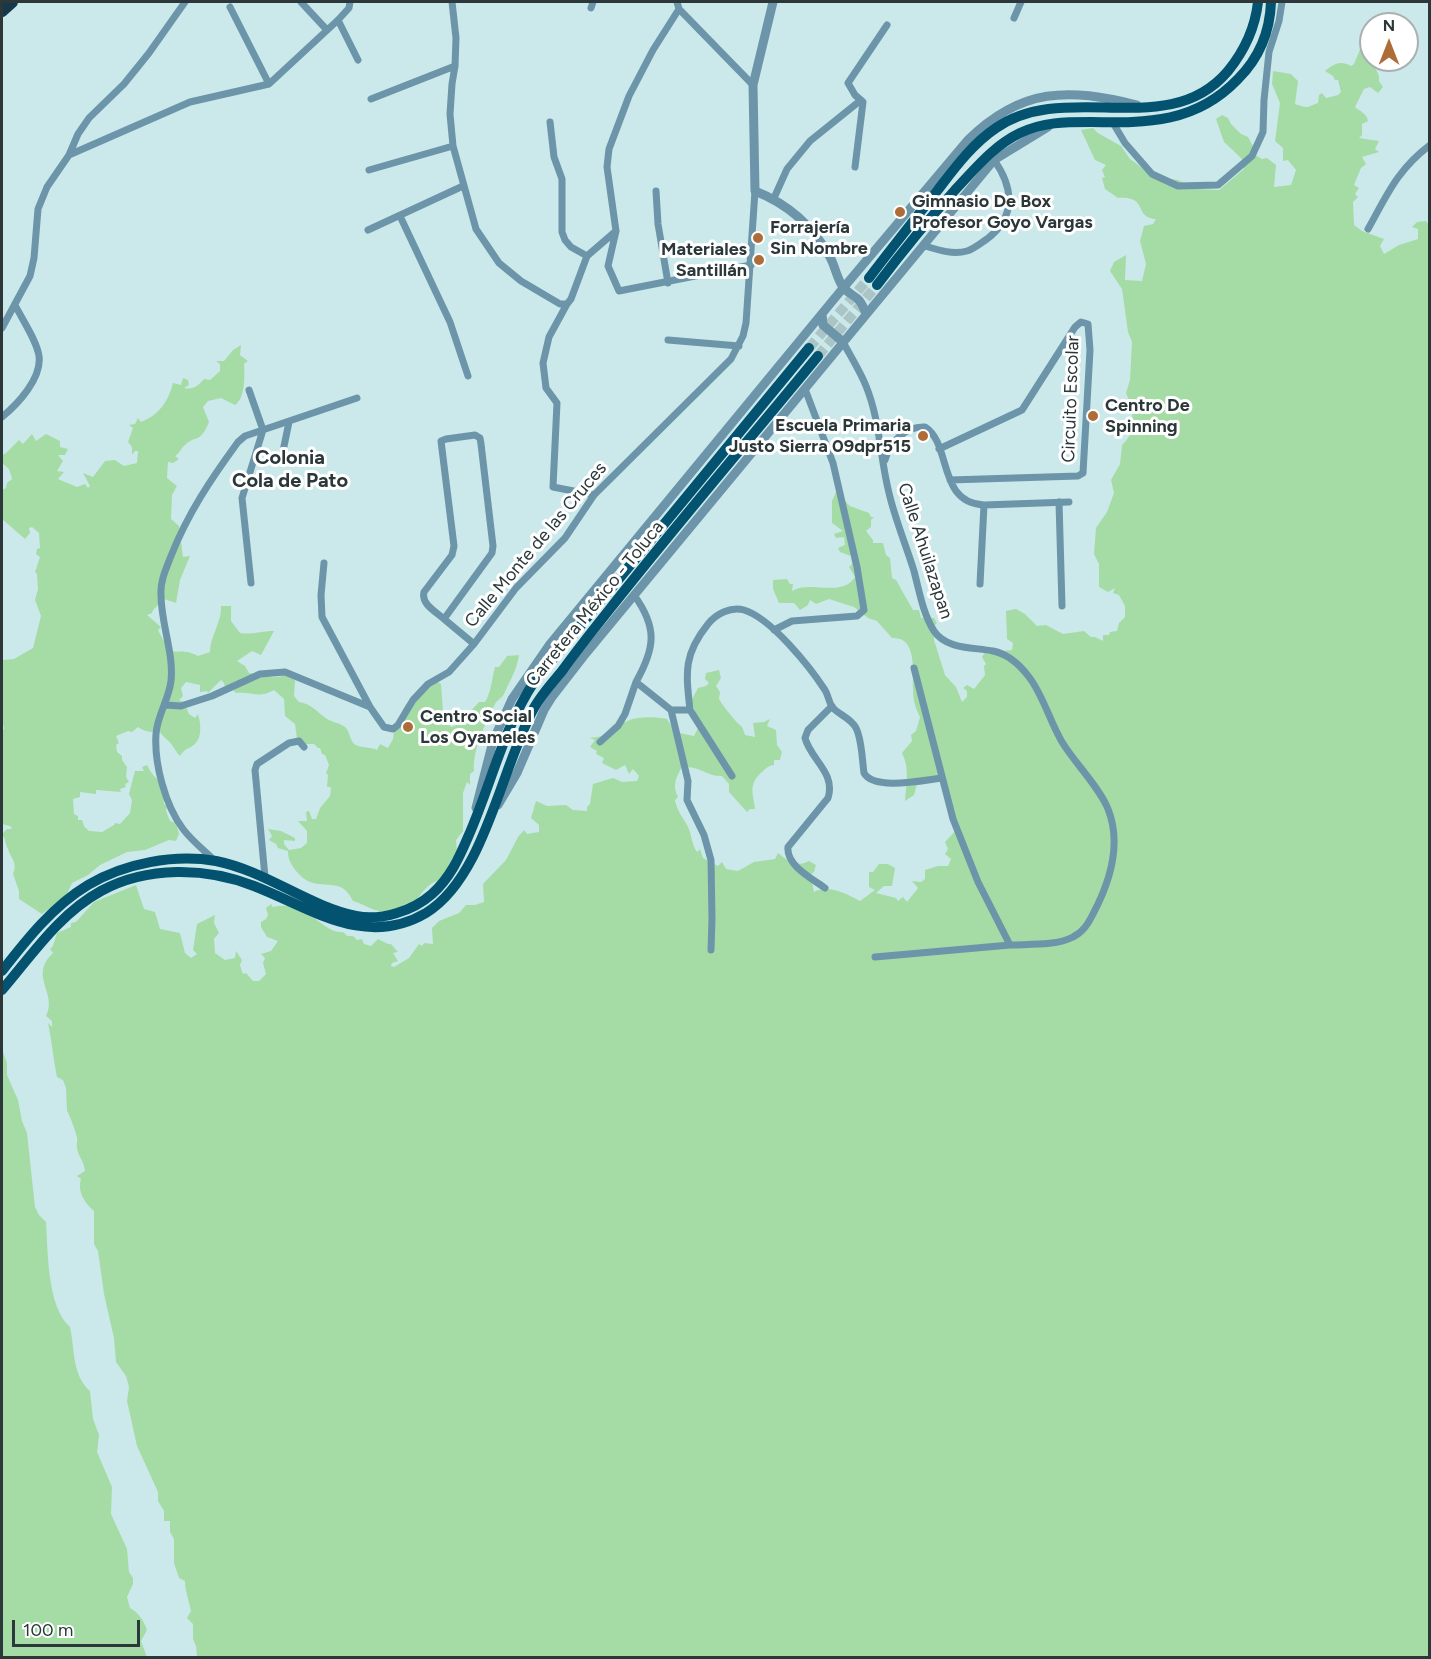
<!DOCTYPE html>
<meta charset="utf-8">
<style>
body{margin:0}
#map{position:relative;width:1431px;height:1659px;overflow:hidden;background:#cbe9eb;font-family:Figtree,sans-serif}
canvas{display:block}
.frame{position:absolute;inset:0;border:3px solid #2b3738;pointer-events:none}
.north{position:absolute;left:1359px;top:12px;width:60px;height:60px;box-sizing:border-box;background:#fff;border:2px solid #aaafaf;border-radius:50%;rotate:0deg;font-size:16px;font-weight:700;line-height:24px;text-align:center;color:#2b3738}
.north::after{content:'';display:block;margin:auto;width:21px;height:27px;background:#ae6c37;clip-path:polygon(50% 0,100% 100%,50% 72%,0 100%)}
.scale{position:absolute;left:12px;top:1620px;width:128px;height:27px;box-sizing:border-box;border:3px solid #2b3738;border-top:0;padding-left:8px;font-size:18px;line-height:21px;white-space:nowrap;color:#2b3738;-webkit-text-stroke:4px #fff;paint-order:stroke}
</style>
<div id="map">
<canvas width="1431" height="1659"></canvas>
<div class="frame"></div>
<div class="north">N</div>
<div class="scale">100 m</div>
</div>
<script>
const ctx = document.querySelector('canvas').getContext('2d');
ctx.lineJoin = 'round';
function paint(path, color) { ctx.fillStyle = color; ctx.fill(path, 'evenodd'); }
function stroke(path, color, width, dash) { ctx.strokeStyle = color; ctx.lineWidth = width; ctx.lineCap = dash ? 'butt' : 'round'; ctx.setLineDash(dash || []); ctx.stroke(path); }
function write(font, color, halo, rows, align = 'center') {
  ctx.font = font + ' Figtree,sans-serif'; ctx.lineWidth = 6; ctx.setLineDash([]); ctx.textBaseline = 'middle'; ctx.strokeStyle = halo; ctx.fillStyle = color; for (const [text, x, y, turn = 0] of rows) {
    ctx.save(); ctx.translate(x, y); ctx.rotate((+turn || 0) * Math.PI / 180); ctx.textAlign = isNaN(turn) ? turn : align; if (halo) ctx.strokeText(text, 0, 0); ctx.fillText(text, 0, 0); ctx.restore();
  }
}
const green = new Path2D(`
 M1371,39V60H1377L1374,65L1379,76V81L1383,87L1378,93L1370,87L1364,89L1355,107C1360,111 1367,114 1368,121L1362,124V135L1359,138L1379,141L1375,149L1379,152L1362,157L1366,164L1361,168L1354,185L1359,188L1355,194L1358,197L1353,202L1354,225L1362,231L1384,239L1380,246L1384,254L1399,245L1418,239V229L1412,227L1417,222L1426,221L1430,227L1429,1657H197L196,1646L193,1639V1624L187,1618L191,1611C189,1601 185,1591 185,1581L179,1578L174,1563V1539L170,1532V1521H164V1511L158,1501V1492L137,1446L127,1401L129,1387L126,1376L116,1362L114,1338L104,1294L98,1251L94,1244V1211C85,1203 77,1192 81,1179L77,1176L85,1171C84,1161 78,1156 77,1148C76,1144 78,1141 77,1138C77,1135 69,1113 67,1111L66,1088L63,1080L57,1077C53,1059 52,1041 48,1023L52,1027V1021L46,1016C58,993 28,976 53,953L50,949L53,946L57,933L71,927V923L76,922L94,902L136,885L144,909L155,912L160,929L180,933L185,953L191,958L197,954L193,950L197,924L215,915L214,923L219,933L214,939L215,953L225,960L235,958L236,951L242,960L240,965L243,974L246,973L253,981H259L266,974L263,963L265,958L261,954L271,951L278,941L267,937L261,927V922L266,919L268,915L266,908L271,904L273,907C308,899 323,935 343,932L347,936H353L357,940L362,939L364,944L371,946L378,939L388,944H391L398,952L393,953L398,961L392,963L391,966L394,967L409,958L419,944L422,946L424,943L433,944L432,928L439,921L459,913L466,905H475L484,902L483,884L506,860L518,837L524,830L527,834L539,832V825L531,818L536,801L547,806L566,805L573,810L587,811V807L590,804L593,784L613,778L622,782L637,781L639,776L633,769L629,774L625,765L616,770L602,763L604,758L596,754L597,751L590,747L595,740L590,738L603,736L614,724C625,724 629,719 638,718C648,717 657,717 667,719L675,732L694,736L700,724L691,701L698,688L706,686L709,683L705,679L706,673L719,670L721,678L716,686L720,692L719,699C723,706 729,713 734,719C740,727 742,723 745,735L755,737L753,723L764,722L770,719L767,726L776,730L777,745L782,752L780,760H774V765C767,766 767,768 762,772C748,785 753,791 755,809H750L747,812L729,792V784L722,776C707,777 696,763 681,768C676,779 672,785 678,797L675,800C677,811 682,816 687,825C692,833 691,844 697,852L700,849L703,858L718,866L722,862L726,869L738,871L754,862L775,859L778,853C788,861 796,868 809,861L816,865L814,872L807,877L812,881L814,892C829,884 847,894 860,901L875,890L869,887V872H873L879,864H888L895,868L892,886H884L876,893L896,898L898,901L903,897L907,902L918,888L912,881L921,882L925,879V870L938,866H948L951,859L945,854L948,849L945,842L956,830L946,779L917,784L914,795L905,801C906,784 910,768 902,753L912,741L911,735L916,731L920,717C915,708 913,699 913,689C912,673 918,636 892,638L877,621L868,618L854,607L829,599L816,604L810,600L808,605L800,610L794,603H779L773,589V580L787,579L790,584H793L792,591C810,580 842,598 855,577L849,567L852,564L851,556L840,552L838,548L845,545L844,537L836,538L834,534L843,531L832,523V501L836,492L850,506L869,513L871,517H874L871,520V527L866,531L873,540V543H883L886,555L890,558L892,578L896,580L913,610H919L921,618H934L937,623L934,626V640L945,675L956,687L962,702L967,697V691L963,688L967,685L974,689L985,675L984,666L986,664L982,657L988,647L1002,651L1012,650L1013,643L1007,639L1006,611L1016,609L1025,614L1037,626L1046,625L1063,634L1084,631L1091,637H1095L1103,641V635H1109L1110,632L1117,631L1119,623L1125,617V606L1119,595L1113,593L1115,588L1108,592L1099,587V564L1094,554L1096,528L1107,512L1114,493L1111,480L1120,464L1122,445C1138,431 1133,410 1126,393L1130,380L1132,342L1128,332L1122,289L1110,271L1114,262L1126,255L1125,280L1142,281L1146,264L1140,241L1144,226L1153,224L1156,219C1133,218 1149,195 1118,198L1105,189L1102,178L1105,177L1102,170L1106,165L1095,160L1081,130L1093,128L1098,133L1121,146L1130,159L1147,171L1164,178L1178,180L1197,189L1219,190L1244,169L1242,159L1224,142L1216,119L1222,115L1228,118L1231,124L1241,134L1248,137L1256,152L1252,153L1262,159L1267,158L1276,165L1274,187L1291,185L1296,170L1288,160L1283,161V148L1275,141L1280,103L1272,84L1273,71L1291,74L1298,81L1295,104C1309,109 1307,107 1318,103L1319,95L1322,93L1326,98L1338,95L1341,92L1338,80H1335L1333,76L1325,71C1334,64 1340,60 1351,66L1354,64L1361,47Z
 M241,345L240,355L248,361L244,364C245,376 245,399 235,405L221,398L208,401L203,407L209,422C200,444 197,434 185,445C181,448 180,453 175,456L179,459L173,463L168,462L167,478L177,486L172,495L171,519L179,526L183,557L190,556L180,580L176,603L164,599L153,610L152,613L147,615L161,627L158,630C176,666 173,643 198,656L210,652C210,636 222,622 221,606H231V621L240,633C251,635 261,631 274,631L261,655L252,651L237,661L245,666L249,673C260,675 274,680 284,675L295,680L294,696L299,702C312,704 317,712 327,719C332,722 340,723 345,727C351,732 349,743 358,746C365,748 371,747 377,750L380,744L388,748L393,739L395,725L406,704L416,702V699L436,681L441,684L443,711L445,719L443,722L452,727L460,723L479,702H485C491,693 492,678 495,667H499L507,656L519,655C517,670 510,680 504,694C502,698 497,700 495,704C486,722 472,751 474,771L470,774V785L467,782L463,793V831L456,840L457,852C451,857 446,873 442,880C429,881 422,893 415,902C405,902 397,910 387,911C374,913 365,904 353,901C343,880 331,887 313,883C301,880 287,863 288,851L278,848L276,844L269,840L272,836L268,829L281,831L295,838V841L284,840V844L289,850L301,848L307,843V831L298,821H307L306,812L309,811L312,819H316L320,808L330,796L331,787H327L328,775L326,773L329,765L325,755L322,754L320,748H318L314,744H305L297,739L295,724L285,716L284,699L274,690C259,699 251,691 236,693L232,689L226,692L224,683L221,680L208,693L207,691L200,692V685L186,682L181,688L183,696L179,700L184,702L189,714L195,718L198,714C201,725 203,740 191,747C185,750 184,750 180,756C176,752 175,749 172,745C168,739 162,737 159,730C152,734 144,731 138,727L132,732L128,731L116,736L119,743L116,745L117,752L122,756V760L127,767L126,777L129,782L125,784L126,787L120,789L121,792L96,790V794L80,792V797L73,799L74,814L78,816V820H82L84,826L89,831L102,832L114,825L115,823L120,824L130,813L132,800L129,794L135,771H144L142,767L147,765C151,773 154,778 163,782L164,804L167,806L166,811L170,821L176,823L179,834L176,841L169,840L145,850L127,852L100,865L88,875L72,883L66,896L42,914L19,899V891L13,874C18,862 11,859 8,849C5,844 6,839 2,834L7,829H12L10,826L2,824V731L4,729L2,718V662L3,660L14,659L33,648L41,616L35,600L38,589L37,574L35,572L40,557L36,554L37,549L40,548L39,533L32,527L29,528L30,533L25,539L2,519V490L6,488L7,483L12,479L9,469L2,463V455L6,453L19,440L23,444L32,434L36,441L46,434L60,441V447L68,449L65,455H58L63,461L57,471L64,472L58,479L77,487L85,484L88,488L90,486L83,473L93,477L105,461L115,460L124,466L137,463L138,451H135L132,455V447L128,442L133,428L129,425L135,424L138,418L141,422C159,415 168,402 173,383L181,385L183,378L188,380L189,385L184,388C193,390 198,386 204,379L210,380L220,371V364L216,361H224L233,350Z
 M2,1049L7,1063V1075L18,1100L22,1121L27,1133L35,1207L39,1215L46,1222C48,1251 47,1307 70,1327C75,1350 72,1375 90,1391L93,1419L99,1435L97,1452L112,1487L111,1514L127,1549L129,1572L133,1578V1584L127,1597L130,1608C139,1613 144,1621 147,1630L141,1641L147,1657H2Z`);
const primaryTunnel = new Path2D(`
 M809,348L869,278
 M818,356L877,285`);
const minor = new Path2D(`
 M301,2L327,30
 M452,2L456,38L455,66L452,84L450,114L453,146L476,229L499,263L521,281L560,304H567L549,337L543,363L546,388L557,403L553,487L594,495
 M677,2L679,9L753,85
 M230,7L269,84
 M591,8L593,2
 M679,9L653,50L629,96L609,149L607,167L616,231L608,266L619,291L751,265
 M1014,18L1021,2
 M338,20L358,60
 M371,99L455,66
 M550,122L554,157L562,179V232L565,240L571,247L587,256
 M1113,123L1125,143L1152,174L1178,186L1218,185L1252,156L1263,132L1264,100L1269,52L1279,21L1282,2
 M69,155L190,102L269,84L338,20L349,8L350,2
 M855,167L863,102L855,95L848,83L887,25
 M369,170L453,146
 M656,191L658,224L668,283
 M774,198L787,169L810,141L861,100
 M400,216L450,322L468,376
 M1368,229C1387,195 1397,170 1430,145
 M368,230L463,186
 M925,246C938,250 953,255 967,251C974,249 981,243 987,239C1016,217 1014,188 994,160
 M567,304L571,299L587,256L616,231
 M2,328L30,276L34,258L38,209L47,187L69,155L78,134L89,118L124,84L149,53L185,2
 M668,340L739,346
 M843,342C851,357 860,371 866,386C880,420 880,458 889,493C895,519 906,545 914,571C919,590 923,614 934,631C947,650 974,647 993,651C1008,654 1020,665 1029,677C1043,695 1050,722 1062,742C1074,762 1100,788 1108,809C1122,844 1110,882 1093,914C1088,924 1083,932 1073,937C1056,946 1029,944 1010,945L978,882L953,819L914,668
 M249,390L263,430L242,498L251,583
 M2,417C18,404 42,378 39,356C37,341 22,319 15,305
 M939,449L1022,410L1075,327L1081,322L1088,324L1090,350L1083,473L1078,476L950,480
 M282,456L289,422
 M885,460C890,442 905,426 925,427C952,444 937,503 984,505L1069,502
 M1059,502L1062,606
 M324,563L321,595L322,617L370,707L384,727L393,729L398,725L413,700L428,684L449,672L474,644L516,588L565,538L594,495L731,359L743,336L746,323L755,191
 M980,584L984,505
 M634,595C658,628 655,648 636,682L671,710H690C686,673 683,655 708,624C716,614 731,606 744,610C771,618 810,667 825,690C828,695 829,702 832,707C839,715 851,718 856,728C862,740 862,759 864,773C874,791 924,780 942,778
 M444,619C435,611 421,604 424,592L452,555L454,546L441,441L446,439L475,435L480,438L481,444L493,546L492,553L444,619L474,644
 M774,630L792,621L857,616L864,610L857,567L833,463L805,389
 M165,705L181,706L212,696L260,674L285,672L370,707
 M671,710L688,781L687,800L704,835L711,860L712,919L711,950
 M690,710L732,776
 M600,742L618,726L625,714L636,682
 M215,861C205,851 192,841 183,829C165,805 154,763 156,734C157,716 169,699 171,681C174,653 161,624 161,595C160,581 166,569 171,556C188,513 211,479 238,442L245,436L357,398
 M265,877L255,770L257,764L289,743L299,741L304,747
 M825,888C811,878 786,865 788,847L828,798C836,773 811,760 805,738L808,730L832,706
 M875,957L1010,945`);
const tertiary = new Path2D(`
 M773,2L753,85L755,191C788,204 813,226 830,257C835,266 837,279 843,287C854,300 858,292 866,314
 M822,314L823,325L843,342
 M498,805L517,773L544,710L552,697L583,657L994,160L1048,127
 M476,808L493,741L512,699L550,644L839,293L968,140C1022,87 1068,88 1137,105`);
const primary = new Path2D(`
 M869,278C891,249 914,220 937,191C954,169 972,144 996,128C1067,79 1168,142 1228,71C1245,50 1255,29 1258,2
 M877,285C902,252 927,221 955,190C975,169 993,146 1020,133C1043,122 1065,122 1091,122C1148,123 1196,123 1238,79C1259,58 1270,31 1271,2
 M2,971C27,939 53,906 88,885C125,863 174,854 216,861C266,871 308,906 356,916C381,921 413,911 432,894C450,878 459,858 468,837C491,785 503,729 534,682L809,348
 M2,990C32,955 59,914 101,891C147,866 206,867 254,886C311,908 365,949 426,913C485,877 501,767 534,708C541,695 552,683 562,671C577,650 593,630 609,610C677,524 748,441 818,356`);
const motorway = new Path2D(`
 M2,11L12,2`);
const markers = [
 [900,212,6,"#ae6c37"],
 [758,238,6,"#ae6c37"],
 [759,260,6,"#ae6c37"],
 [1093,416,6,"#ae6c37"],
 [923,436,6,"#ae6c37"],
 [408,727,6,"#ae6c37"]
];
const poiNames = [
 ["Gimnasio De Box",912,202],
 ["Profesor Goyo Vargas",912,223],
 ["Forrajería",770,228],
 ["Sin Nombre",770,249],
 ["Materiales",747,250,"right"],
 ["Santillán",747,271,"right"],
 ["Centro De",1105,406],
 ["Spinning",1105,427],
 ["Escuela Primaria",911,426,"right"],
 ["Justo Sierra 09dpr515",911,447,"right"],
 ["Centro Social",420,717],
 ["Los Oyameles",420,738]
];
const streetNames = [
 ["Circuito Escolar",1071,399,-88],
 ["Calle Monte de las Cruces",536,545,-50],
 ["Calle Ahuilazapan",925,551,72],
 ["Carretera México - Toluca",595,604,-51]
];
const neighbourhoodNames = [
 ["Colonia",290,458],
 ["Cola de Pato",290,481]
];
paint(green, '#a5dca5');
stroke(primaryTunnel, '#abc5c7', 10, [10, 5]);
stroke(minor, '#6c95aa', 7);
stroke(tertiary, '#6c95aa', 9);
stroke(primary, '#025270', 10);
stroke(motorway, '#163848', 12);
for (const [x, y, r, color] of markers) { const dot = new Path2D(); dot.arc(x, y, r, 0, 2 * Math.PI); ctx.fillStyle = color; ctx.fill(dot); stroke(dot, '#fff', 2); }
write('bold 18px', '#2b3738', '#fff', poiNames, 'left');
write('18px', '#2b3738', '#fff', streetNames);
write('bold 20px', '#2b3738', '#fff', neighbourhoodNames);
</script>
